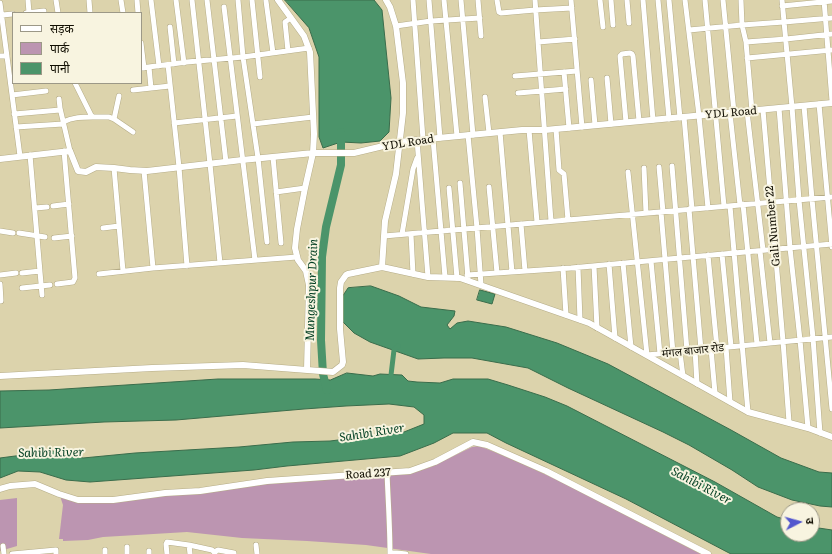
<!DOCTYPE html>
<meta charset="utf-8">
<style>
body{margin:0}
#map{position:relative;width:832px;height:554px;overflow:hidden;background:#dcd3ac;font-family:Literata,"Noto Sans Devanagari",serif}
canvas{display:block}
.legend{position:absolute;left:12px;top:12px;width:130px;height:72px;box-sizing:border-box;background:#f8f4e0;border:1px solid #9c9887;margin:0;padding:5px 7px;list-style:none;font-size:12px;color:#110e02}
.legend li{display:flex;align-items:center;gap:8px;height:20px}
.legend b{width:20px;border:1px solid #9c9887}
.north{position:absolute;left:780px;top:502px;width:40px;height:40px;box-sizing:border-box;background:#f8f4e0;border:1px solid #9c9887;border-radius:50%;rotate:84deg;font-size:11px;font-weight:700;line-height:16px;text-align:center;color:#110e02}
.north::after{content:'';display:block;margin:auto;width:14px;height:18px;background:#5357ce;clip-path:polygon(50% 0,100% 100%,50% 72%,0 100%)}
</style>
<div id="map">
<canvas width="832" height="554"></canvas>
<ul class="legend">
<li><b style="height:5px;background:#fff"></b>सड़क</li>
<li><b style="height:11px;background:#bc95b1"></b>पार्क</li>
<li><b style="height:11px;background:#4b946a"></b>पानी</li>
</ul>
<div class="north">उ</div>
</div>
<script>
const ctx = document.querySelector('canvas').getContext('2d');
ctx.lineJoin = 'round';
function paint(path, color) { ctx.fillStyle = color; ctx.fill(path, 'evenodd'); }
function stroke(path, color, width, dash) { ctx.strokeStyle = color; ctx.lineWidth = width; ctx.lineCap = dash ? 'butt' : 'round'; ctx.setLineDash(dash || []); ctx.stroke(path); }
function write(font, color, halo, rows, align = 'center') {
  ctx.font = font + ' Literata,"Noto Sans Devanagari",serif'; ctx.lineWidth = 4; ctx.setLineDash([]); ctx.textBaseline = 'middle'; ctx.strokeStyle = halo; ctx.fillStyle = color; for (const [text, x, y, turn = 0] of rows) {
    ctx.save(); ctx.translate(x, y); ctx.rotate((+turn || 0) * Math.PI / 180); ctx.textAlign = isNaN(turn) ? turn : align; if (halo) ctx.strokeText(text, 0, 0); ctx.fillText(text, 0, 0); ctx.restore();
  }
}
const green = new Path2D(`
 M479,446C556,475 628,517 701,554H431L366,545L307,541L242,538L187,532L103,537L88,540L63,541V539H59L63,505L60,496L81,501L269,482L409,474L431,467L472,447Z
 M17,498V546L0,551V500Z`);
const water = new Path2D(`
 M285,0H374L382,10L391,98L389,132L380,141L361,143L341,142L323,148L319,137V57L309,28Z
 M371,286L399,296L421,307L455,311L454,316L447,325L450,329L457,323L468,321L506,327L557,343L608,364L731,430L781,458L819,472L832,473V507L820,506L792,500L758,487L732,470L689,445L663,432L568,388L528,368L472,358H444L418,359L370,342L354,333L342,321V297L348,288Z
 M480,290L495,294L492,304L477,300Z
 M347,373L373,376L380,374L402,375L408,381L417,382L440,383L453,379H488L508,385L545,397L567,406L715,482L777,517L788,520V534H812V527L832,530V554H731L626,499L506,443L487,433H453L434,443L400,456L287,466L254,470L90,482L66,480L40,472L18,471L0,478V458L53,451L83,458L135,453L239,447L293,442L330,441L404,432L424,424V415L414,407L389,404L346,406L304,409L176,420L104,422L0,428V391L49,390L218,379H315L330,380Z`);
const canal = new Path2D(`
 M391,375L394,350L398,346`);
const river = new Path2D(`
 M327,390L323,374L321,340L322,257L326,227L341,165V132`);
const minor = new Path2D(`
 M28,0L29,13
 M56,0L58,13
 M89,0L90,13
 M121,0L123,13
 M137,0L138,13
 M151,0L159,66
 M176,0L184,63
 M192,0L210,164L220,263
 M207,0L226,162
 M238,0L243,57L258,158L267,242
 M252,0L260,77
 M413,0L423,139
 M429,0L440,138
 M444,0L457,136
 M461,0L473,135
 M478,0L481,36
 M497,0L499,12L501,13L535,10L572,8
 M535,0L551,221
 M571,0L582,127
 M600,0L603,27
 M611,0L613,25
 M627,0L629,23
 M643,0L653,120
 M658,0L669,119
 M669,0L680,118
 M685,0L699,116L708,208
 M705,0L724,206
 M723,0L734,112
 M741,0L742,25L746,42L752,111
 M782,0L792,107L799,200L813,338L820,433
 M824,0L832,101
 M266,1L273,53
 M0,3L20,156
 M782,6L832,1
 M224,7L255,260
 M26,13L44,11
 M2,15L13,14
 M396,26L431,21L480,18
 M170,27L174,64
 M689,30L742,25L784,22L832,18
 M538,42L575,39
 M746,42L786,39L832,34
 M141,43L144,68
 M288,51L285,22L291,18
 M0,56H7
 M747,58L832,50
 M168,65L179,167L187,266
 M149,67L151,88
 M141,68L187,62L243,57L309,48
 M564,72L569,128
 M515,76L577,71
 M607,78L611,124
 M591,80L595,125
 M75,83L91,115L93,117H109L114,119L133,132
 M133,90L170,86
 M518,93L566,89
 M12,95L46,91
 M485,97L489,133
 M59,99L60,108L70,151
 M819,104L832,247
 M804,106L812,199L832,409
 M779,108L790,248L800,340L808,428
 M763,110L783,341L789,422
 M747,111L763,250
 M730,113L740,205
 M14,114L60,110
 M684,117L692,209
 M114,119L119,96
 M63,122C73,117 82,117 93,117
 M626,122L620,56L622,54L630,53L632,54L633,56L639,121
 M174,123L237,116
 M253,124L313,117
 M16,127L63,124
 M556,129L559,170L564,174L568,220
 M529,130L537,222
 M500,132L512,272
 M468,135L477,228L481,285
 M433,139L445,277
 M417,140L428,277
 M30,155L42,295
 M273,157L281,243
 M672,166L687,351
 M659,167L663,212
 M114,168L123,271
 M644,168L646,213
 M144,171L153,268
 M628,172L647,355L832,337
 M460,183L468,278
 M489,187L497,273
 M449,188L457,278
 M276,192L305,188
 M743,204L757,344
 M53,206L69,204
 M730,206L748,412
 M35,208L47,207
 M689,209L701,350
 M661,212L673,353
 M521,224L525,271
 M103,228L119,226
 M0,231L13,233
 M19,233L45,237
 M402,234L413,169L417,158
 M411,234L413,274
 M384,236L832,197
 M54,238L72,236
 M760,251L770,343
 M722,254L731,346
 M708,255L717,348
 M651,261L660,354
 M623,263L631,347
 M609,264L615,338
 M594,266L597,328
 M578,267L580,320
 M563,268L566,315
 M22,273L40,271
 M99,274L153,268L297,257
 M0,275L16,273
 M467,275L571,268L832,244
 M0,284L1,301
 M57,284L73,282L75,278L64,151
 M22,288L50,285
 M726,347L730,402
 M711,349L715,393
 M695,350L697,384
 M680,352L683,376
 M387,472C388,500 390,527 390,554
 M256,545L257,554
 M3,546L4,554
 M127,547V554
 M105,550V554
 M149,551V554
 M214,552L218,550L234,553V554
 M390,553H397L406,554
 M12,554L56,550V554
 M167,554L166,544L167,542L189,545
 M190,554L189,545L212,550L214,552L215,554`);
const tertiary = new Path2D(`
 M278,0L304,36L310,52L314,134L313,153L305,188L297,229L295,248L298,260L306,271L309,285L307,370
 M0,159L70,151L78,171L86,172L96,167L114,168L130,170L147,171L242,160L313,153H354L400,142L417,140L522,130H545L832,103
 M382,267L385,221L396,174L403,113V83L396,26L390,7L386,0
 M0,376L152,368L243,365L333,372L342,365L343,362L340,329V288L341,282L346,275L348,274L382,267L428,277L460,278L589,323L748,412L808,428L832,437
 M0,489L10,486L35,484L59,494L78,500H113L165,493L200,491L267,481L410,471L435,462L473,442L487,445L546,471L708,554`);
const streetNames = [
 ["YDL Road",731,113,-5],
 ["YDL Road",408,143,-9],
 ["Gali Number 22",773,226,-95],
 ["मंगल बाजार रोड",693,351,-6],
 ["Road 237",368,474,-4]
];
const waterNames = [
 ["Mungeshpur Drain",312,290,-88],
 ["Sahibi River",372,433,-9],
 ["Sahibi River",51,453,-1],
 ["Sahibi River",701,486,28]
];
paint(green, '#bc95b1');
paint(water, '#4b946a');
stroke(water, '#3a6c4b', 1);
stroke(canal, '#4b946a', 5);
stroke(river, '#4b946a', 8);
stroke(minor, '#b5ac87', 6);
stroke(tertiary, '#b5ac87', 7);
stroke(minor, '#fff', 5);
stroke(tertiary, '#fff', 6);
write('11px', '#110e02', '#f8f4e0', streetNames);
write('italic 12px', '#003e21', '#f8f4e0', waterNames);
</script>
